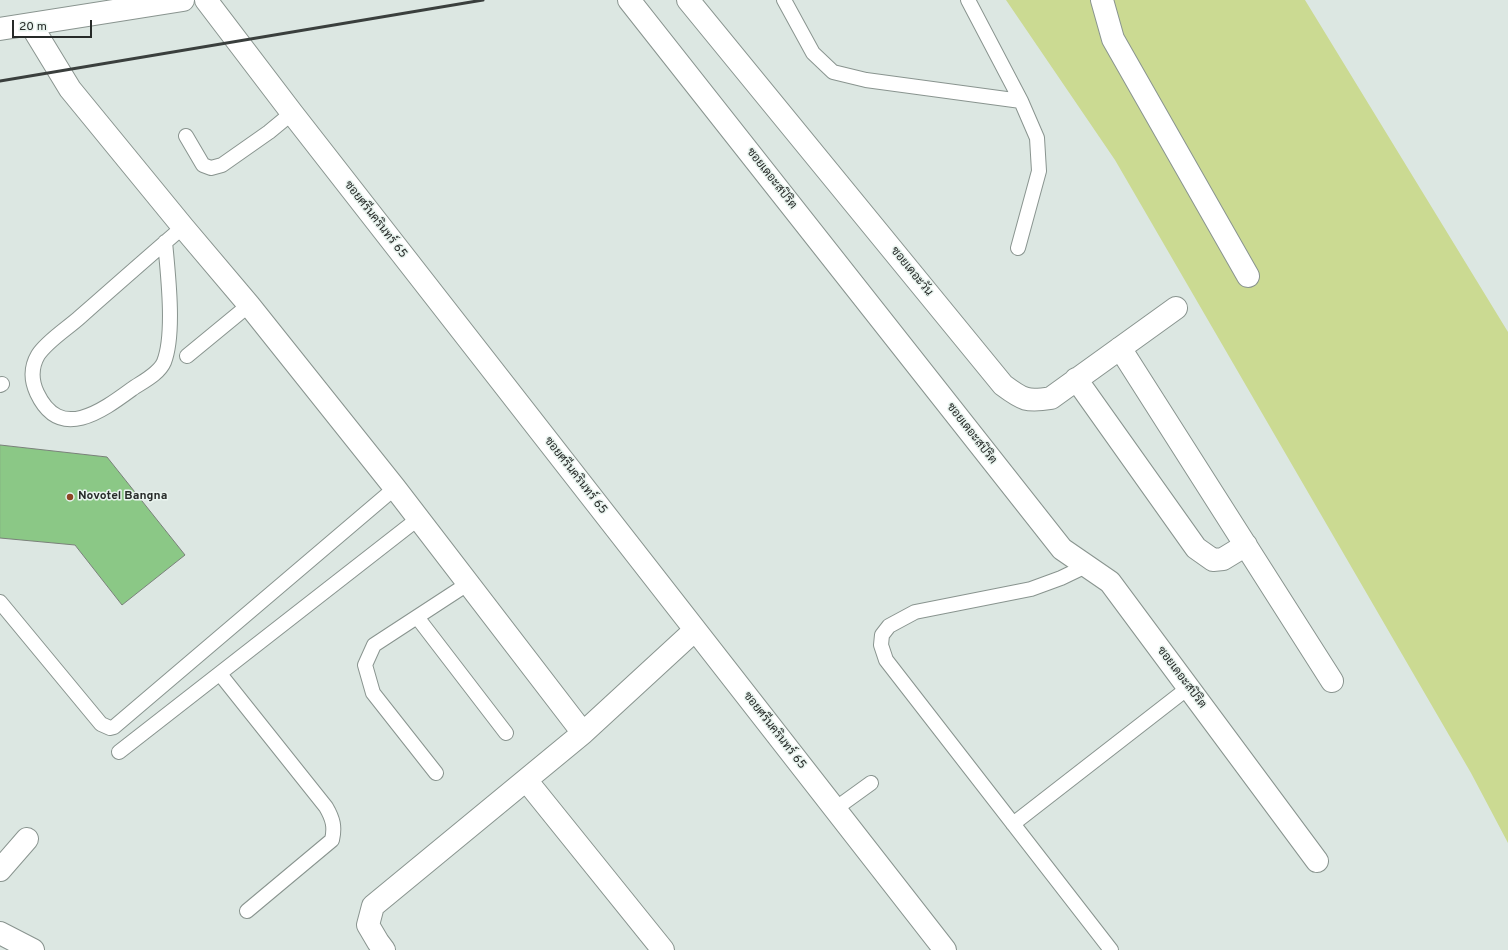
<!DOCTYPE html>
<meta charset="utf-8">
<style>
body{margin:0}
#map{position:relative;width:1508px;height:950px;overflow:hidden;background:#dce7e2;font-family:Overpass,sans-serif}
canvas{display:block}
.scale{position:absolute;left:12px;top:20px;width:80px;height:18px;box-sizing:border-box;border:2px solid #262a28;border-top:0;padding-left:5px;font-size:12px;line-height:14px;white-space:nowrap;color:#262a28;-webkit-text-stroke:3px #e9f4ef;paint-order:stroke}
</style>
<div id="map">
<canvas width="1508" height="950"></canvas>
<div class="scale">20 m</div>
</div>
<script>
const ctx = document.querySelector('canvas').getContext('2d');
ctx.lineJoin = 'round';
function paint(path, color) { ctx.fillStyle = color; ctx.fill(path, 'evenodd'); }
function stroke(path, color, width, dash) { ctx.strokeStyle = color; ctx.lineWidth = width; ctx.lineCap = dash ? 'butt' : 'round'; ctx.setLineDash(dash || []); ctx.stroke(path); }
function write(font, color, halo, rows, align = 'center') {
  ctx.font = font + ' Overpass,Sarabun,sans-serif'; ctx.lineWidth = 3; ctx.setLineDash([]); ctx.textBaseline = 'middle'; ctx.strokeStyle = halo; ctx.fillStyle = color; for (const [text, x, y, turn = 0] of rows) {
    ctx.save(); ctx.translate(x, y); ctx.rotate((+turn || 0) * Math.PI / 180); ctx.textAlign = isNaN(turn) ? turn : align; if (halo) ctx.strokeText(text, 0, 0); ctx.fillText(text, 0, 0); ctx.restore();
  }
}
const green = new Path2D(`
 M1006,0H1305L1508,332V843L1471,773L1115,160Z`);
const building = new Path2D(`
 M0,445L107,457L185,555L122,605L75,545L0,538Z`);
const service = new Path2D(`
 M784,0L813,53L833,72L866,80L1021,101L1037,138L1039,171L1018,248
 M968,0L1021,101
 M186,136L203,165L211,168L222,165L269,132L292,113
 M165,242C168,274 175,334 164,362C159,374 142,382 132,389C102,411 60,442 37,393C31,380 31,367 38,355C47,341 68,328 80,317C114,287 148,257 183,227
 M187,356L249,305
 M0,385L2,384
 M1086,566L1061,578L1031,589L915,612L889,626L882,635L881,645L886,660L1111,950
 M0,602L101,724L110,728L114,727L395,488
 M417,617L506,733
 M220,674L326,807C333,819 335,827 332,840L247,911
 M119,752L419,518
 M436,773L373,693L365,665L374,645L469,583
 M835,809L871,783
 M1013,824L1188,688`);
const minor = new Path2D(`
 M206,0L292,113L945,950
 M629,0L1062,549L1110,582L1317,861
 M688,0L1003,385C1023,400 1027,402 1051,398L1176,308
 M1102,0L1113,39L1248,276
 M31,25L70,89L183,227L249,305L395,488L583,733
 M1120,348L1332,681
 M1076,379L1196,548L1213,560L1223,559L1246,545
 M526,780L663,950
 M0,870L27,839
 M0,933L33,950
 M384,950L378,942L368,925L373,906L583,733L695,630`);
const primary = new Path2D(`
 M0,29L183,0`);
const rail = new Path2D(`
 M0,81L483,0`);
const markers = [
 [70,497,4,"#8e4625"]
];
const streetNames = [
 ["ซอยเดอะสปิริต",771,179,52],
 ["ซอยศรีนครินทร์ 65",375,220,52],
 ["ซอยเดอะวัน",911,272,51],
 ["ซอยเดอะสปิริต",971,434,52],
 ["ซอยศรีนครินทร์ 65",575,476,52],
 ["ซอยเดอะสปิริต",1181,678,53],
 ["ซอยศรีนครินทร์ 65",774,731,52]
];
const poiNames = [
 ["Novotel Bangna",78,497]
];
paint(green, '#cbda92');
paint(building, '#8bc886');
stroke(building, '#7a817a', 1);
stroke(service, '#89948f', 16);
stroke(minor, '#89948f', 24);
stroke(primary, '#89948f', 24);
stroke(service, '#fff', 14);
stroke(minor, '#fff', 22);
stroke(primary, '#fff', 22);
stroke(rail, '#3a3f3d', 3);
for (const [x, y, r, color] of markers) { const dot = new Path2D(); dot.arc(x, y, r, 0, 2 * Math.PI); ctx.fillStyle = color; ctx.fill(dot); stroke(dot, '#e9f4ef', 1.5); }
write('12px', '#262a28', '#e9f4ef', streetNames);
write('bold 12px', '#262a28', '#e9f4ef', poiNames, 'left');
</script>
